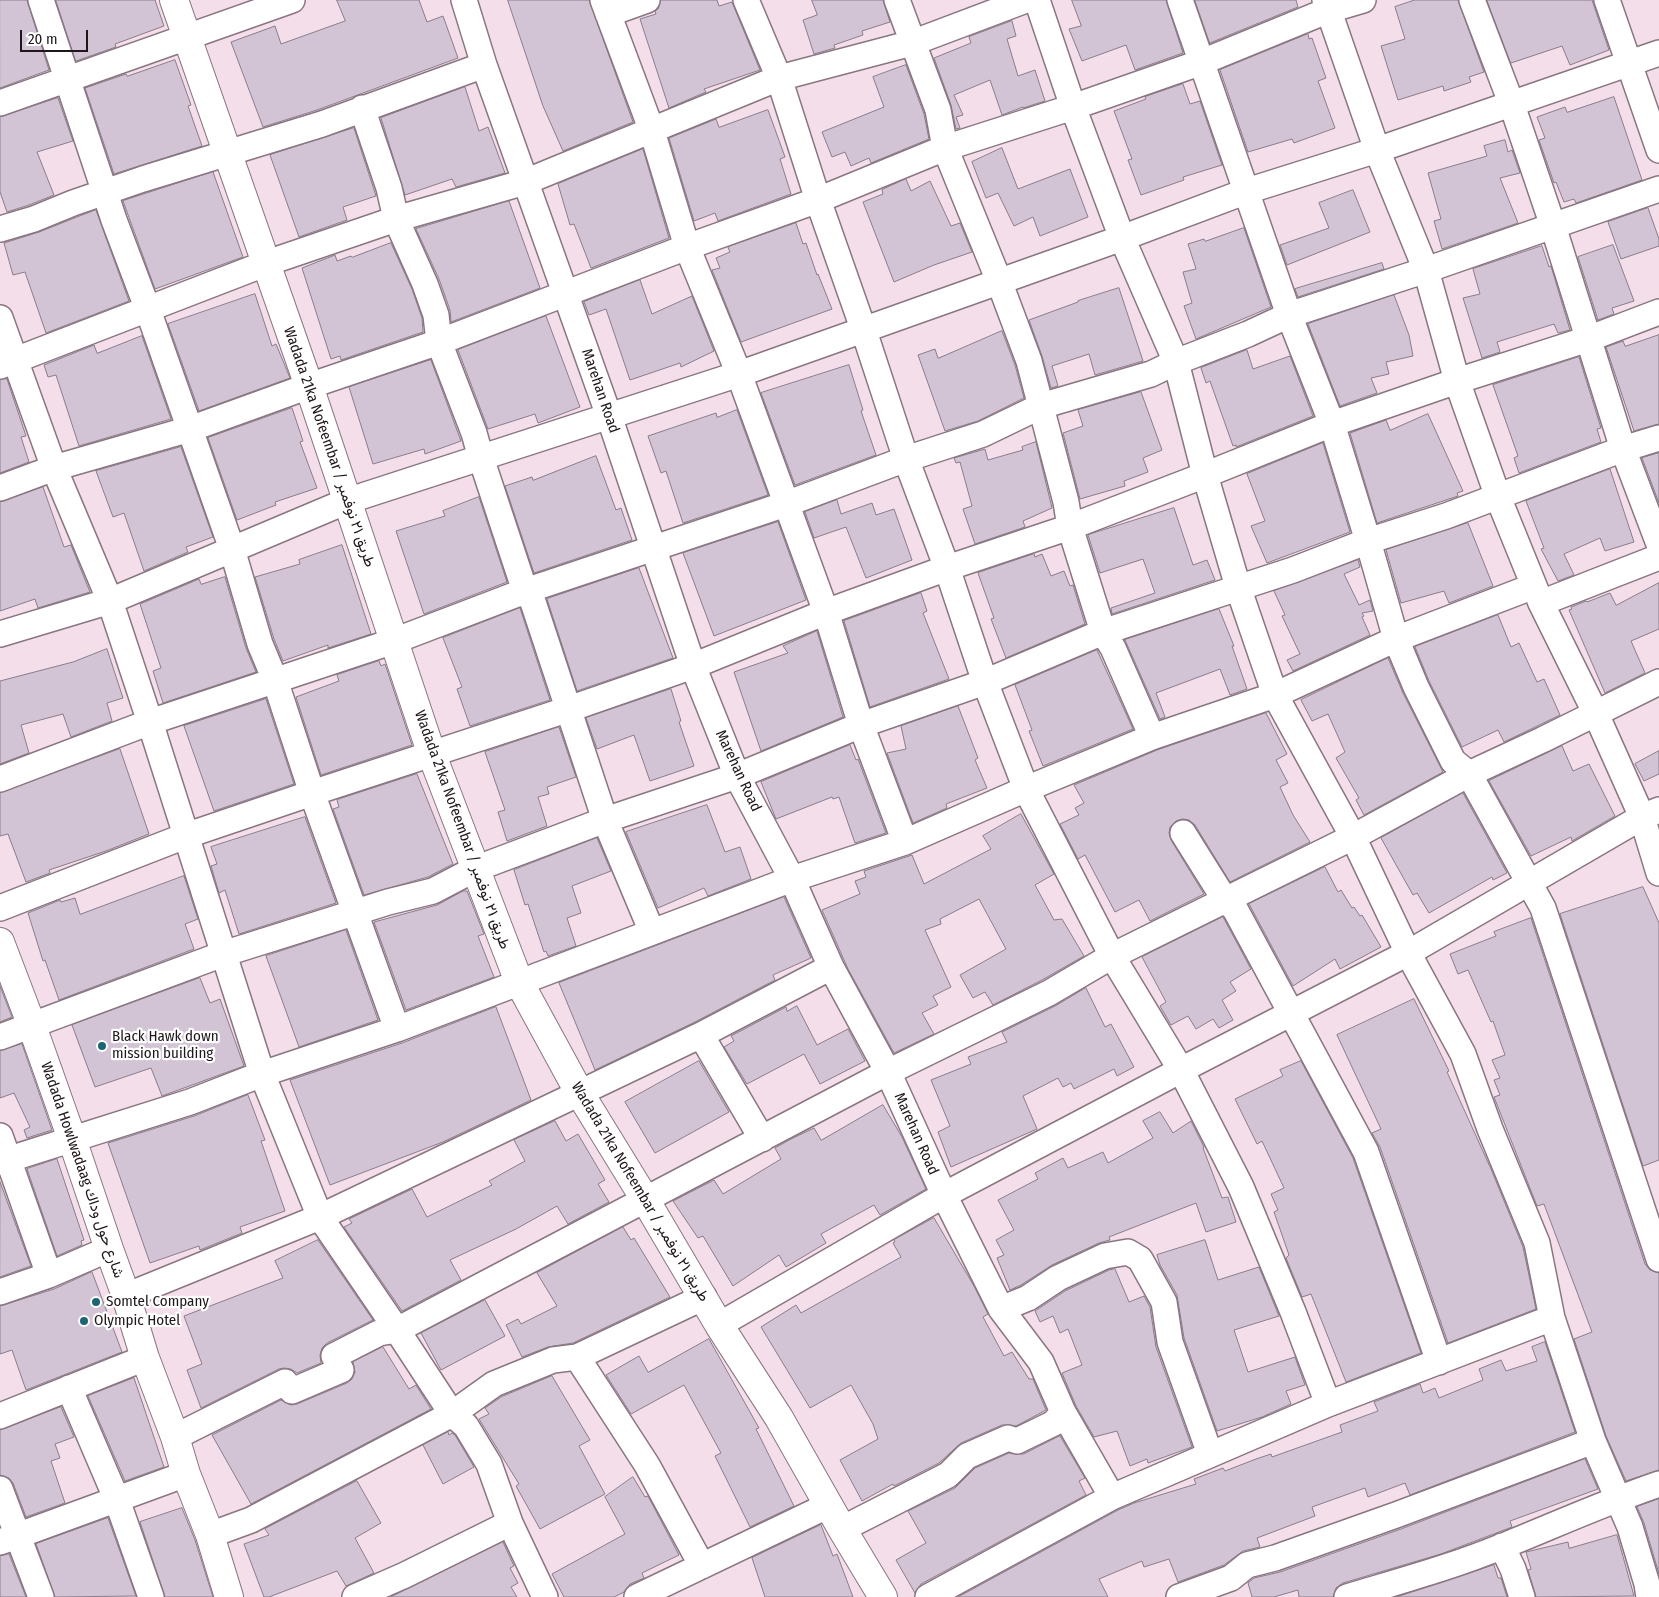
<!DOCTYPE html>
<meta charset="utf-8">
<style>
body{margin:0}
#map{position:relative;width:1659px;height:1597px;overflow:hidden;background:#f4dee9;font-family:"Fira Sans Condensed",sans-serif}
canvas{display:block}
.scale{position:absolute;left:20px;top:30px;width:68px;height:22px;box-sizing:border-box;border:2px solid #1e161a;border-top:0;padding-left:6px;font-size:15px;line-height:18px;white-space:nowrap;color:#1e161a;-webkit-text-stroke:4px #fff;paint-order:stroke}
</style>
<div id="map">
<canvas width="1659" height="1597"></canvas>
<div class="scale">20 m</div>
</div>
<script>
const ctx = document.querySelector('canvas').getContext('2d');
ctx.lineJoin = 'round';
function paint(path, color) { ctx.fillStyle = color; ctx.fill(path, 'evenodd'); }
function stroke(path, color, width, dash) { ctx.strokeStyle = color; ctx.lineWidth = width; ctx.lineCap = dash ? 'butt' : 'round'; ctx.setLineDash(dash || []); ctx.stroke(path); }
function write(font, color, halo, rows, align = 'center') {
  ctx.font = font + ' "Fira Sans Condensed",Vazirmatn,sans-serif'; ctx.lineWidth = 4.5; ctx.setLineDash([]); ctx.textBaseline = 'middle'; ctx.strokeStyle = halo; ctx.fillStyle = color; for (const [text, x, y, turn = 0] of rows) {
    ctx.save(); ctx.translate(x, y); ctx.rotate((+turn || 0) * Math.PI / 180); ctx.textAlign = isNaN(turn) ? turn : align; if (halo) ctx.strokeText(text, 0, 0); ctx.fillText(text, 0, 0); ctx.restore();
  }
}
const building = new Path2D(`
 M0,0H27L49,70L0,88Z
 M56,0H155L164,26L115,44L116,47L76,61Z
 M337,0H419L427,22L443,16L458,58L317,110L263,127L231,42L275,26L281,44L345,21Z
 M508,0H589L633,122L563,151L543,106Z
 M661,0H717L719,6L732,2L760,70L704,89L706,92L669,108L640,19L656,14L655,11L658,9Z
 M812,0H883L890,22L862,31L863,35L834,45L835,48L814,54L803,20L817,15Z
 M1072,0H1166L1183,53L1135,70L1126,45L1082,61L1069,29L1081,26Z
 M1195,0H1296L1298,7L1210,43Z
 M1415,0H1458L1484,72L1469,77L1471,82L1444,91L1443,86L1398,100L1381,46L1405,39L1395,7Z
 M1487,0H1592L1609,50L1570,65L1562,46L1511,63Z
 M1012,21L1016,36L1007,39L1018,76L1035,70L1045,101L1023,108V107L1002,115L990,80L954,95L963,115L956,117L960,128L956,129L951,105L934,58L971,43L969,37Z
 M1308,34L1309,39L1312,38L1326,78L1318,81L1335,128L1294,143L1292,139L1248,152L1220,70Z
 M175,60L191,105L188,106L202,146L114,174L85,88L126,74L127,76Z
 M906,65L924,114L929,139L871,163L869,158L851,166L845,152L832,157L822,132L884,107L873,77Z
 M1183,84L1190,104L1200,101L1222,165L1183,177L1184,180L1141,195L1128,160L1132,159L1114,111L1146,99L1145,97Z
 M465,87L479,131L488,127L505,173L456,187L452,179L405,195L381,118Z
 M1614,97L1642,180L1576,203L1574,199L1564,202L1556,182L1554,183L1539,140L1545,138L1537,117L1565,107L1567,112Z
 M58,98L73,141L37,152L54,195L29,205L7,212L0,192V117Z
 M768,110L785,157L780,159L791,194L718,221L715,213L694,221L669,138L716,119L719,127Z
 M354,128L376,196L343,207L347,220L299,237L270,155Z
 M1505,140L1508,152L1512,150L1520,173L1500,178L1518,223L1442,249L1434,221L1441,219L1428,173L1487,156L1484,146Z
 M1002,148L1018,189L1070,169L1088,217L1040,236L1033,217L1014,226L998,193L986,198L972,162Z
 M643,149L669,238L591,268L574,224L570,225L558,184Z
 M213,172L243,257L155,289L123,201Z
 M906,179L911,191L930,181L951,226L960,223L972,252L934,265L894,282L863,202L883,194L882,190Z
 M1353,190L1370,232L1287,265L1280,245L1329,228L1319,203Z
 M509,201L540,288L451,322L450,310L439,279L416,229Z
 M1648,208L1659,239V246L1621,259L1608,222Z
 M96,210L129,301L46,333L25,272L13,275L4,243L39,232Z
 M796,223L803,244L806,243L817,275L818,274L832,309L741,342L712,270L720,268L716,258L730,252L728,247Z
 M1244,228L1271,307L1196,339L1184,306L1192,303L1183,272L1196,269L1188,244L1204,239L1205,241Z
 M391,243L412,289L422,318L423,332L341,360L340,356L331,359L302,268L335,255L337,261L351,256L352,257Z
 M1613,245L1634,301L1612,308L1614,314L1598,320L1578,257Z
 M1542,246L1549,267L1551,266L1570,330L1558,333L1554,324L1497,342L1500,352L1482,358L1463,298L1480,294L1473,269Z
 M1382,263L1384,269L1298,297L1295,289Z
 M640,280L652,314L692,296L714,351L681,367L680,363L630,380L606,309L589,315L584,302Z
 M1119,288L1143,361L1095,375L1089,354L1052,366L1058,386L1051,388L1042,356L1029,320L1078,302V301Z
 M255,294L272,346L276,344L290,378L199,411L168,324Z
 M1394,295L1409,335L1413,356L1386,362L1389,374L1371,378L1377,393L1340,406L1308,324Z
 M546,316L580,407L538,423L535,414L488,429L458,350Z
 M1002,331L1015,365L1024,398L978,421L945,431L918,355L935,349L938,358Z
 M1659,335V424L1634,431L1606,347L1623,341L1625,346Z
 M142,336L171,419L79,446L56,375L48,377L44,365L94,345L97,353Z
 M1247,350L1253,369L1290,356L1313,416L1236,447V445L1233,446L1210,381L1206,383L1201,368Z
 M1579,357L1601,428L1597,429L1601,442L1519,473L1514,458L1518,456L1493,385Z
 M431,360L461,441L425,454L424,449L373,464L349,387Z
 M849,365L863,410L861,411L876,455L795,485L761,393Z
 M7,379L26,436L21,437L29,462L0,473V380Z
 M1141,392L1162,450L1143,458L1148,472L1124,481L1125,486L1080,499L1063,433L1083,426L1078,410Z
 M292,408L303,441L300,442L317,488L275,502L276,505L237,520L208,438Z
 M737,410L768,495L683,523L666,471L661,473L648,436L716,413L717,417Z
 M1428,414L1463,491L1457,493L1458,496L1377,523L1350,433L1386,420L1390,430Z
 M1036,442L1052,508L1023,521L1025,527L975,544L963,509L972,506L960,462L956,463L954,458L985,449L988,460L1023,450L1022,447Z
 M1323,443L1350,532L1267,563L1251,526L1265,521L1247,474Z
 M181,447L213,537L186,547L188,552L144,571L124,513L113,517L96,471Z
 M1659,453V503L1642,458Z
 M596,456L616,510L621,508L632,540L534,573L505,486L532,477L533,480Z
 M1610,469L1634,542L1605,551L1600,538L1564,554L1574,575L1558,581L1541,549L1544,548L1526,501Z
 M43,487L64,547L71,545L90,592L38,608L35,599L0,611V502Z
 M479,497L507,582L424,614L396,531L445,516L443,511Z
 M837,500L841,514L872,503L876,515L894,509L912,560L866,578L846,527L814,538L805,512Z
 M1174,508L1193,565L1207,560L1215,580L1112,614L1111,608L1155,593L1143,559L1100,573L1088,535Z
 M778,522L806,600L714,636L683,553Z
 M1468,523L1493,586L1449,603L1444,591L1401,603L1386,550Z
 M342,545L371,634L328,648V645L283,661L274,639L255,577L300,564L299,560Z
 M1034,554L1035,557L1042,554L1051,576L1064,571L1070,586L1073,585L1085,624L1006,658L991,619L994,618L978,573Z
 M1358,560L1360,567L1344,574L1359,605L1370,600L1373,611L1362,613L1364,616L1362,617L1370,635L1293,671L1287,660L1300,654L1282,616L1285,615L1274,591Z
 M639,568L673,658L577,691L547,599Z
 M225,577L246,648L256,672L163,703L153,671L161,668L140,604L199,579L201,584Z
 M1659,583V629L1631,641L1645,673L1605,693L1569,610L1572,609L1571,607L1586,601L1587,602L1610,593L1616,605Z
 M921,593L927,611L923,613L949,679L870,707L844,621Z
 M520,608L550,700L470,726L457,689L462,687L443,638Z
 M1219,609L1234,646H1232L1247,689L1230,695L1220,669L1156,693L1165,717L1160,719L1125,640Z
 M1498,615L1511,647L1519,643L1537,682L1544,679L1560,715L1504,742L1498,730L1462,747L1429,681L1415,647Z
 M817,631L843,717L761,751L734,672L788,653L783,646L787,644Z
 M107,649L123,698L107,703L112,721L71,737L63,714L21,725L29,753L0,764V681L73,662Z
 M1097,650L1133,729L1043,766L1029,731L1032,730L1015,685Z
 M1388,658L1403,693L1443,772L1364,815L1356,800L1359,798L1336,758L1345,752L1328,714L1312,721L1301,700Z
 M379,661L381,666L385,664L412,745L321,775L296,697L339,681L337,675Z
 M671,689L681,721L679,722L694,766L650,781L634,735L597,749L586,718Z
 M266,699L294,784L214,811L184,726Z
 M958,706L978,758L975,760L987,788L946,804L947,808L913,823L887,753L906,749L901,726Z
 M1266,713L1287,754L1276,760L1288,783L1280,787L1293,815L1310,842L1230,882L1195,825L1189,820L1183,819L1176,821L1170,827L1169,833L1171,840L1204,894L1150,921L1139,900L1115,912L1085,855L1078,859L1060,824L1079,815L1075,808L1084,803L1074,785L1157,750Z
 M559,727L576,777L547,787L549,794L538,797L547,826L507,841L498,812L505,810L485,752Z
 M850,745L856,760L858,759L886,833L855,843L839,797L833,799L832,797L776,819L761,782Z
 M1562,746L1573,771L1589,764L1615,816L1572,841L1571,837L1531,856L1489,781Z
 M120,749L149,834L106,851L49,870L50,873L26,882L8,834L0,836V793Z
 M1659,751V774L1644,781L1635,764Z
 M417,774L453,864L428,877L364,895L333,809L339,807L337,800Z
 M1463,793L1507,873L1493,880L1492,877L1429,913L1417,893L1413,895L1381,838Z
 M707,805L725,852L740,847L751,879L708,896L704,888L658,908L626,832Z
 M1021,814L1054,874L1035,885L1054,920L1062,919L1084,956L1042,980L993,1005L985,992L973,998L960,975L1006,949L979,899L940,919L941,924L925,930L951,987L933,996L938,1005L922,1013L934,1034L894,1053L848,969L822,910L860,894L855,881L866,877L864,871L912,855L924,884L991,849L983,836Z
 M305,817L336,903L239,934L225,890L219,893L211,866L217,864L211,847Z
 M597,838L611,871L572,886L581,913L567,918L576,946L548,956L546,951L544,952L528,904L525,905L514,870Z
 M1325,867L1338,892L1341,890L1352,908L1354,907L1360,916L1362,915L1381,947L1340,969L1335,959L1293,986L1249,904Z
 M184,876L198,919L185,924L194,949L59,1000L45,960L43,961L28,913L60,900L61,902L75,898L80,914Z
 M1643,887L1659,923V1160L1643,1166L1560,914Z
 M463,891H467L484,934L478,936L494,977L406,1010L374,922L437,905Z
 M784,897L811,958L773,975L775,980L695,1022L595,1070L559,983Z
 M1223,917L1251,969L1230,982L1236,991L1222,1000L1233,1020L1219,1028L1213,1019L1196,1029L1188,1016L1171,1025L1160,1006L1166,1002L1142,957Z
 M1531,918L1645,1264L1650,1270L1659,1273V1470L1626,1481L1606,1436L1574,1339L1592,1332L1544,1204L1537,1206L1494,1097L1500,1095L1494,1080L1500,1078L1492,1060L1505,1055L1493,1021L1491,1022L1468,970L1458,974L1450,954L1496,936L1494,932Z
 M346,930L378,1020L299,1047L266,956Z
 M200,978L210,1003L220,999L244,1066L162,1096L151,1068L95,1087L72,1025Z
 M0,986L12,1017L0,1022Z
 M1086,988L1105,1027L1111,1024L1134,1067L1117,1076L1114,1069L1074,1089L1071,1083L1063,1087L1058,1078L1023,1096L1037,1129L951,1167L938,1132L950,1126L931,1080L971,1064L968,1057L1007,1042L1002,1032L1055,1006Z
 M1414,999L1449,1071L1447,1072L1491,1169L1523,1247L1536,1309L1448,1343L1380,1147L1372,1133L1381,1129L1337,1035Z
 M797,1006L817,1045L848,1029L865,1061L820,1084L804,1054L747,1084L724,1047L734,1041L731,1036L786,1007L787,1011Z
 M496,1007L531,1100L443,1142L330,1185L290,1080L402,1043Z
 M22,1044L52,1130L27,1138L24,1130L30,1127L14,1093L0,1098V1051Z
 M699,1061L729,1112L655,1153L625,1102Z
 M1301,1061L1353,1158L1421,1353L1346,1382L1311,1294L1302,1297L1286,1258L1289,1255L1274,1212L1278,1210L1271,1194L1284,1188L1262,1141L1257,1144L1235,1099L1283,1076L1280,1070Z
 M248,1095L265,1140L261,1141L285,1211L240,1227L242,1233L200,1250L199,1246L150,1263L108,1143L194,1116Z
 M883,1105L902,1137L926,1189L880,1215L874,1205L821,1234L826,1243L786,1267L779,1255L733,1286L703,1236L698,1238L673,1201L714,1180L723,1194L781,1159L775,1148L789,1140L814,1128L821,1140Z
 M1160,1112L1173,1133L1191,1121L1204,1147L1203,1148L1222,1198L1228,1197L1236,1222L1206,1232L1196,1203L1109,1237L1110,1240L1099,1243L1052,1265L1021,1285L1010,1290L997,1258L1004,1255L996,1240L1014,1230L998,1200L1038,1179L1035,1173L1063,1158L1068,1168L1103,1152L1108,1163L1153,1138L1143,1121Z
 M555,1121L566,1141L578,1134L605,1180L598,1184L609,1202L568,1224L557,1206L516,1229L450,1260L461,1280L402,1311L344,1227L352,1223L349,1219L412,1189L427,1217L492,1185L489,1181L525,1161L514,1140Z
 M57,1159L84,1240L81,1241L82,1245L57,1256L27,1169Z
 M0,1182L31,1266L0,1277Z
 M934,1218L974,1286L988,1314L983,1317L1004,1356L1012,1352L1029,1379H1033L1046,1410L1016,1426L1002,1425L961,1443L939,1463L894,1486L893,1484L862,1501L840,1460L878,1439L873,1424L851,1385L810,1408L761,1327L796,1305L801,1313L901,1257L893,1243L895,1242L894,1240Z
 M623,1227L631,1240L634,1238L670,1297L573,1343L548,1347L522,1357L506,1325L518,1319L521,1324L557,1306L537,1273Z
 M318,1240L373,1320L327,1343L322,1348L320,1355L321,1363L297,1373L291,1369L284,1368L279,1369L201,1408L187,1370L202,1364L184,1316L283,1278L275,1261Z
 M1205,1240L1218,1280L1259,1267L1279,1316L1234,1330L1248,1372L1295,1357L1305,1385L1286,1391L1291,1404L1262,1417L1217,1431L1184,1338L1177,1295L1160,1265L1157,1255Z
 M1115,1269L1129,1302L1144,1296L1150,1307L1156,1347L1192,1447L1148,1463L1147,1459L1130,1466L1117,1431L1094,1437L1076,1406L1062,1373L1082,1365L1068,1329L1060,1333L1053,1316L1040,1322L1035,1311L1065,1291L1109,1270Z
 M92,1272L122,1352L26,1390L12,1350L0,1354V1306L54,1289Z
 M485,1300L505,1336L441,1370L421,1333Z
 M709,1339L759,1428L756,1429L794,1506L750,1527L715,1456L721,1453L684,1385L631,1414L606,1375L639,1356L648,1372Z
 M1545,1342L1575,1432L1410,1495L1405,1483L1368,1497L1365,1488L1312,1507L1315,1516L1257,1538L1260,1547L1243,1551L1224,1565L1178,1582L1169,1559L1144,1567L1142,1561L1099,1579L1108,1597H958L1118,1510L1134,1503L1196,1484L1194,1479L1223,1468L1225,1471L1256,1459L1271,1454L1272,1457L1342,1432L1340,1425L1378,1411L1374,1402L1420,1384L1423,1393L1435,1388L1439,1398L1483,1380L1479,1369L1501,1360L1506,1371L1537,1361L1532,1347Z
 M383,1347L409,1389L416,1385L431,1409L251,1504L212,1435L281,1400L291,1405L297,1404L347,1383L352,1379L355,1372L353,1362Z
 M552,1376L590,1440L579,1446L605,1494L540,1529L516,1486L519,1484L479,1419L489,1414L485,1408L501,1397Z
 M134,1378L164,1467L125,1481L88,1396Z
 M61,1407L74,1437L55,1444L60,1458L51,1461L65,1503L26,1517L13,1483L9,1478L0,1475V1430Z
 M448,1432L449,1435L452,1433L455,1435L474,1467L443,1484L423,1445Z
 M1060,1436L1085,1478L1079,1481L1086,1495L921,1584L915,1593L896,1560L926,1543L908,1511L955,1488L975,1468L1009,1453L1023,1454Z
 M1585,1459L1598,1489L1510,1521L1512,1527L1441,1554L1343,1583L1336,1588L1333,1597H1299L1298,1590L1274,1597H1252L1248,1583L1254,1578L1280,1572L1401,1529Z
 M633,1477L645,1497L648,1496L679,1555L642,1573L644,1578L630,1584L624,1592L614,1597H564L552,1574L625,1534L605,1497Z
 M357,1481L381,1523L355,1538L374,1573L346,1586L337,1571L269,1597H264L244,1544L269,1535L265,1529Z
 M1659,1499V1574L1644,1523L1637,1507Z
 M182,1508L195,1540L213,1597H165L140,1522Z
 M108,1518L136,1596L55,1597L36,1544Z
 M821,1525L833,1556L837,1554L853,1597H765L752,1558Z
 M1617,1535L1634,1596L1536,1597L1528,1570L1531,1569L1526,1552L1568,1542L1569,1548Z
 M503,1542L514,1566L510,1568L518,1583L511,1587L517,1597H391Z
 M9,1554L26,1597H0V1556Z
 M1494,1565L1498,1578H1501L1507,1597H1397Z`);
const street = new Path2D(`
 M41,0L114,220L148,310L232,549L260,644L275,680L312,793L397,1029
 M464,0L484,65L609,416L693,666L737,776L792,879L831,967L888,1072L944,1195L1001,1309L1041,1362L1063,1412L1112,1497
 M603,0L652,131L687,247L739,374L826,612L861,725L905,842
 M746,0L779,78L818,200L864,331L906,459L947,568L985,682L1026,789L1112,956L1181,1070L1241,1187L1293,1312L1328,1404
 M897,0L938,110L945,148L999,281L1029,361L1066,502L1070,527L1103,632L1113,648L1152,737
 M1037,0L1073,107L1122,238L1176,362L1205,475L1238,587L1275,695L1353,837L1408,953L1463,1054L1490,1129L1537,1243L1552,1318L1593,1441L1630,1527L1647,1584L1649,1597
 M1180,0L1289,315L1332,424L1368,541L1396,639L1416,687L1453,761L1469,774L1543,908L1659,1259
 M1325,0L1377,150L1426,270L1457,381L1498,497L1541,603L1596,714L1642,817L1659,873
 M1472,0L1512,105L1553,226L1623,449L1659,544
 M1607,0L1659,150
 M608,14L647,0
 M0,103L292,0
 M362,108L389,188L396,219L425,284L436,315L439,342L474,433L481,458L525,591L533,602L605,820L652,932
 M0,229L34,219L73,203L143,179L322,124L484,65
 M0,318L54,468L110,601L150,722L262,1074L320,1217L397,1330L452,1414L466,1426L489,1464L510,1523L545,1597
 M0,366L267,263L396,219L525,182L779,78L912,43L1026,0
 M0,488L54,468L190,429L309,386L439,342L687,247L818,200L945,148L1073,107L1202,62L1329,10L1363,0
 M1541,603L1659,557
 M0,634L110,601L347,501L739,374L1122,238L1247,191L1377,150L1659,53
 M0,779L150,722L394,641L525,591L786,504L906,459L983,434L1041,406L1151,374L1176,362L1248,334L1289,315L1426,270L1659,189
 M1183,833L1225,900L1235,909L1366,1152L1439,1362
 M0,908L185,836L312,793L569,709L693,666L826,612L947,568L1070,527L1205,475L1332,424L1457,381L1588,339L1659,312
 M701,1035L762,1139
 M0,1037L223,954L388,902L433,891L475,869L605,820L737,776L861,725L985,682L1103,632L1293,570L1368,541L1446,516L1623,449L1659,438
 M0,1136L49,1275
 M0,1162L190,1102L262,1074L397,1029L792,879L905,842L1026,789L1152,737L1275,695L1396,639L1534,586
 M0,1292L49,1275L109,1249
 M126,1296L320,1217L701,1035L831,967
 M1001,1309L1028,1298L1058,1278L1105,1256L1128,1252L1140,1259L1164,1302L1170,1342L1210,1454
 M719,1325L944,1195L1181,1070L1408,953L1642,817L1659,810
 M577,1357L647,1465L702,1566
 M69,1388L117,1500L151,1597
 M0,1416L145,1358
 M175,1437L285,1382L292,1391L341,1370L334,1356L379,1333L397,1330L888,1072L1049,993L1112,956L1353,837L1469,774L1542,740L1659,682
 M0,1489L41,1597
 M842,1529L948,1475L967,1456L1008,1438L1017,1441L1054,1423L1063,1412
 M210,1535L251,1520L452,1414L494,1384L553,1360L577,1357L704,1297
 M0,1542L186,1474
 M1502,1546L1513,1569L1522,1597
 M355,1597L405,1575L510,1523
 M637,1597L829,1505
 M928,1597L1112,1497L1328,1404L1552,1318
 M1179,1597L1231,1578L1247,1565L1275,1558L1396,1515L1593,1441
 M1347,1597C1400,1581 1452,1567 1503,1546C1555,1525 1606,1502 1659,1484`);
const secondary = new Path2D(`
 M174,0L309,386L432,755L519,982L579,1092L646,1201L719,1325L779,1418L842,1529L883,1597
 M0,942L32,1026L72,1139L109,1249L126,1296L145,1358L175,1437L186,1474L210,1535L229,1597`);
const markers = [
 [102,1046,5,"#1c6573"],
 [96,1302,5,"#1c6573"],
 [84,1321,5,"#1c6573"]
];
const streetNames = [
 ["Marehan Road",600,391,71],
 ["Wadada 21ka Nofeembar / طريق ٢١ نوفمبر",329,447,71],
 ["Marehan Road",738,771,65],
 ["Wadada 21ka Nofeembar / طريق ٢١ نوفمبر",462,830,70],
 ["Marehan Road",916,1134,66],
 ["Wadada Howlwadaag شارع حول وداك",82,1170,71],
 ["Wadada 21ka Nofeembar / طريق ٢١ نوفمبر",640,1192,59]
];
const poiNames = [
 ["Black Hawk down",112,1037],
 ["mission building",112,1054],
 ["Somtel Company",106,1302],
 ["Olympic Hotel",94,1321]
];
paint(building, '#d2c4d5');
stroke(building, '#897c8c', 1);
stroke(street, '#8a7680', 28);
stroke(secondary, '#8a7680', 30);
stroke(street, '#fff', 25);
stroke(secondary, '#fff', 28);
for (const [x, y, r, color] of markers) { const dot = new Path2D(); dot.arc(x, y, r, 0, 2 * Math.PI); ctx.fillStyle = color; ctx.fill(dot); stroke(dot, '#fff', 2); }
write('15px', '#1e161a', '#fff', streetNames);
write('15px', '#1e161a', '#fff', poiNames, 'left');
</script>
